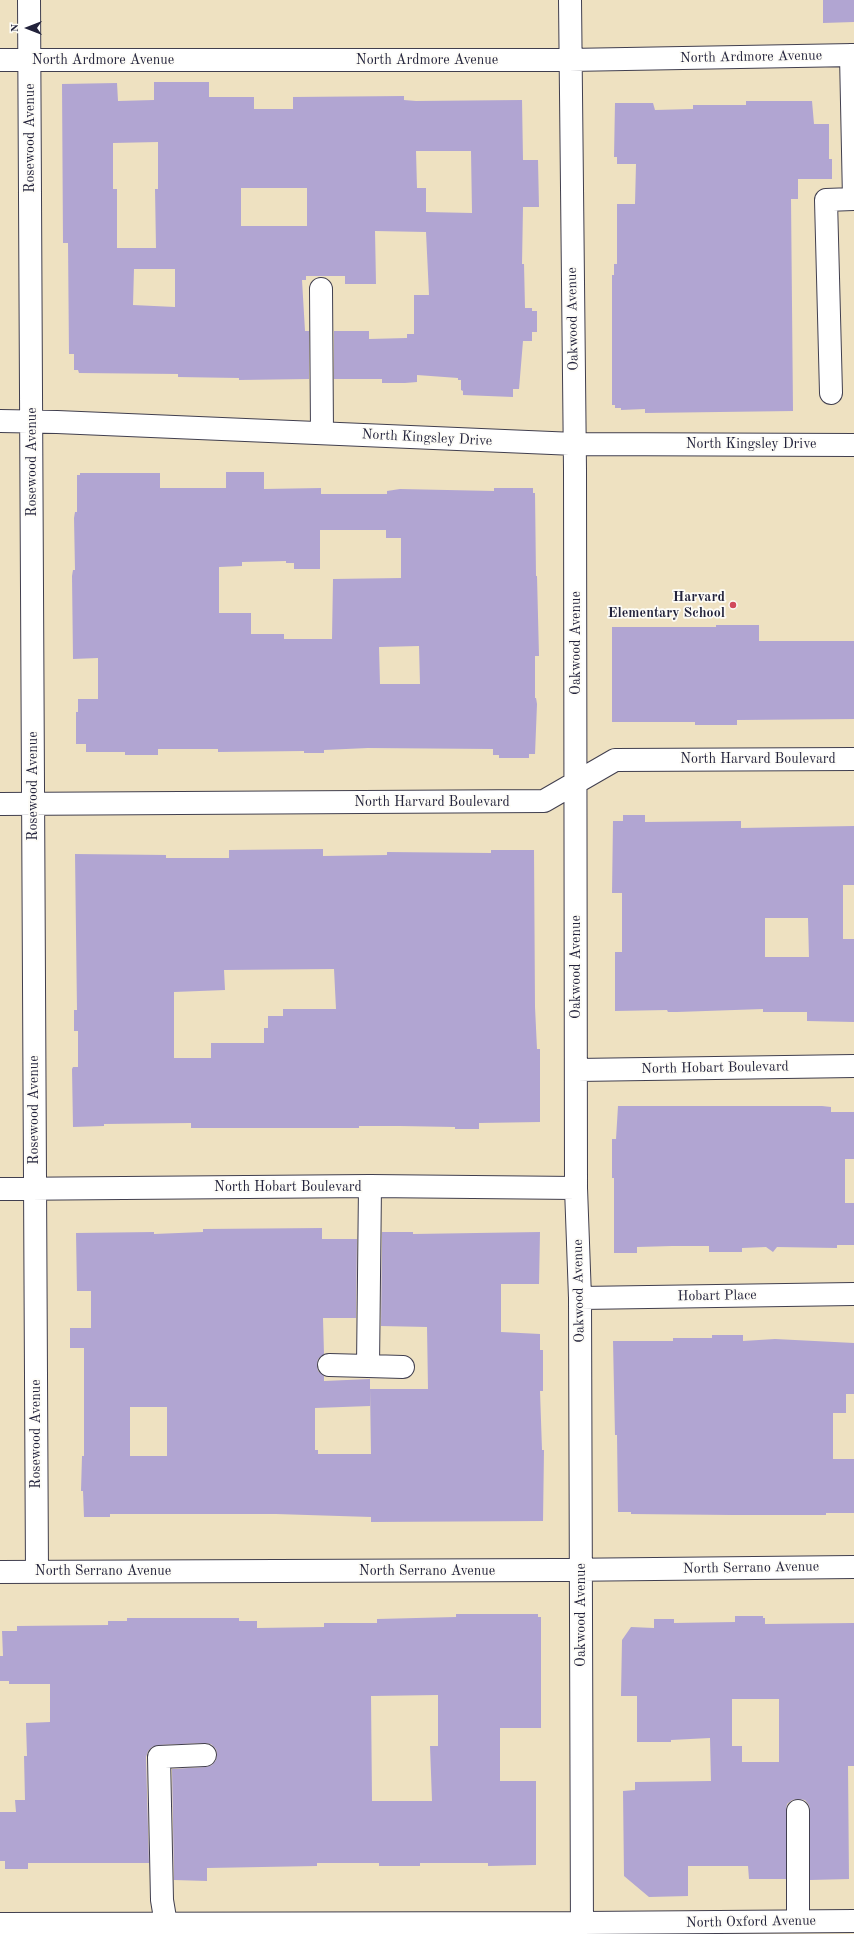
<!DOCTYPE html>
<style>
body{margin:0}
#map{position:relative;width:854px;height:1934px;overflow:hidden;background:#eee1c1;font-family:"Old Standard TT",serif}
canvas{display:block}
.north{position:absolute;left:8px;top:8px;width:40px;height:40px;-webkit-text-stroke:3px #fdfcf7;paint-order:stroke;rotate:270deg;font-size:11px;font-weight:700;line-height:16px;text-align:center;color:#22223b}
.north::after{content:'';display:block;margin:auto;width:14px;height:18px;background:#22223b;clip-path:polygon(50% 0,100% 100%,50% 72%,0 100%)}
</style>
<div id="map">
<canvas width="854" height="1934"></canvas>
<div class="north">N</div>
</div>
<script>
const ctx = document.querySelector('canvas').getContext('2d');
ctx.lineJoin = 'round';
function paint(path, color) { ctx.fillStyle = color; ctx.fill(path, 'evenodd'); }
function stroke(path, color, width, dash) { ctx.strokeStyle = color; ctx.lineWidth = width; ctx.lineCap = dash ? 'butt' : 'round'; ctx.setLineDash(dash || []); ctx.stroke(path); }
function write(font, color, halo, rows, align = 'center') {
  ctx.font = font + ' "Old Standard TT",serif'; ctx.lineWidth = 3.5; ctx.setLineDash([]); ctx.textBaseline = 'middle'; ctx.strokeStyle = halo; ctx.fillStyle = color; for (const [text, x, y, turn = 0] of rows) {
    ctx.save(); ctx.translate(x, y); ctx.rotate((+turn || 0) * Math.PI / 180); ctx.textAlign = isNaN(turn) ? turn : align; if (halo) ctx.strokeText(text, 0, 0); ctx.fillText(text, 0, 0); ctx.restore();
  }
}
const building = new Path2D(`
 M823,0H854V22L823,23Z
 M154,82H209V97H254V109H293V97L404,96V100L416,101L522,100L523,160H538L539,207H523L522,264H524L525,308H532V311H537V332H532V341H523L519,389H513V397L463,395V391L461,390V380H458V378L417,375V382L405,383H382V379H334V331H369V339L407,338V334H414V295H429L426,232L375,231L376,284H345V276H306V280H302L305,331H309V379L239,380V378L178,377V374L79,373L78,370H74V354H69L68,243H63L62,84L117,83L118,101L154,100ZM158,142V189H155L156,248H117V189H113V143ZM416,151H471L472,213L426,212V188H417ZM241,188H307V226H241ZM134,269H175V307L133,305Z
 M746,101H812L814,124H829V159H832V179H798V199H791L793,411L645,413V409L621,410V408H615V405H612V275H614V264H617V204H635L636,164H617V157H614L615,103H653L655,110L693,109V105H746Z
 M226,472H264V489L321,488V494H387V491L400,489L494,491V488H533V493H535L536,576H537L539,656H535V698H536L537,704L535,754H529V758H499V755H493V749L368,748L324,750V753H304V751L218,752V749H158V755H125V752H86V744H76V712H78V699H98V658L73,659L72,576L73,570H75L74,518L75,512H77V475H80V473H160V488H226ZM320,530H386V538H401V578L333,579L332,639H284V634H251V613H219V567L242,566V562L286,561V563H294V569H320ZM419,646L420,684H380L379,647Z
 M716,625H759V641H854V719L737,720V725H695V722H612V627H716Z
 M623,815H645V822L741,821V828L854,826V885H843V939H854V1022L807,1021V1012H763V1009L677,1012H668L667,1010L615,1011V952H622V893H612L613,821H623ZM765,918H808L809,957H765Z
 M323,849V856L387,855V852L491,853V850H534L535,1007L537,1049H540V1122L479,1123V1129H455V1127L400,1126H359V1128H191V1123L104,1124V1126L73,1127L72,1069L73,1067H78V1031H74V1010H77L75,854L166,855V858H229V850ZM334,969L336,1009H283V1016H268V1028H264V1043H211V1058H174V992L225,990L224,970Z
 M618,1106H822L831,1107V1112H854V1159H845V1203H854V1245H837V1248L777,1247L773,1252L766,1247L742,1248V1252H709V1246H672L637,1247V1253H614V1178H612V1139H616Z
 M322,1228V1239H357L356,1318H323L324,1354L318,1359L317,1365L318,1371L324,1376V1381L370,1379V1406L315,1408V1450H318V1454H371L370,1389H428L427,1327L381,1326L382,1232H413V1234L540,1232L539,1284H501V1332L540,1334V1350H543V1391H540L542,1450H544L543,1521L371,1522V1517L276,1514H110V1517H84L83,1491H81L82,1456H84V1348H70V1328H91V1291H77L76,1233L154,1232V1234L203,1232V1229ZM130,1407H167V1456H130Z
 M712,1335H743V1341L775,1339L854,1343V1394H846V1413H833V1459H854V1513H826V1515H732L631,1514V1512H618L617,1435H615L613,1341H673V1338H712Z
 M456,1614H538V1617H541V1728H500V1781H536V1865L488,1866V1863H420V1866H379V1863H317V1866L207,1868V1881L174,1880L172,1769L206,1767L212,1765L216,1760L217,1754L216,1749L211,1744L204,1743L158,1745L152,1747L148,1751L146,1757L149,1863H28V1869H5V1861H0V1812H16L15,1800H25L24,1756H27L26,1723L50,1722V1684H9V1681H0V1656H3L2,1631H17V1626L108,1625V1621H127V1618H239V1621H257V1628L324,1627V1623H377V1619L456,1617ZM438,1695V1746H430L432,1801H372L371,1696Z
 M735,1616H763V1618H765V1624L854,1623V1766H848L849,1879L810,1880V1811L809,1805L805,1800L798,1799L792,1800L787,1804L786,1811V1879H749L748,1866H688V1896L649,1897L624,1876L623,1791L635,1790V1782L711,1781L710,1738L671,1740V1742H637V1696H621L622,1640L631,1627L654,1628V1619H674V1623L735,1622ZM732,1699H779V1762H742V1746H732Z`);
const minor = new Path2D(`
 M29,0L37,1571
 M570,0L575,469L576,1188L580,1298L582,1934
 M851,55L854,199
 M0,60H569L854,55
 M321,289L322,433
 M831,393L826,200L853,199
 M0,421L57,422L575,444L854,445
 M0,804L544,801L615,760L854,759
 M577,1070L854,1066
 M0,1189L370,1186L576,1188
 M580,1298L854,1294
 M329,1365L368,1366L370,1186
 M368,1366L403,1367
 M0,1572L556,1570L854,1567
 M798,1921V1811
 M0,1924L582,1923L854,1921
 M166,1924L162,1900L159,1757L205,1755`);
const markers = [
 [733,605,4,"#d1495b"]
];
const streetNames = [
 ["North Ardmore Avenue",751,57,-1],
 ["North Ardmore Avenue",103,60],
 ["North Ardmore Avenue",427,60],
 ["Rosewood Avenue",30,138,-90],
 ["Oakwood Avenue",573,319,-91],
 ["North Kingsley Drive",427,438,3],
 ["North Kingsley Drive",751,444],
 ["Rosewood Avenue",32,462,-90],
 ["Oakwood Avenue",576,643,-90],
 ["North Harvard Boulevard",758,759],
 ["Rosewood Avenue",33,786,-90],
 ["North Harvard Boulevard",432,802],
 ["Oakwood Avenue",576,967,-90],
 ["North Hobart Boulevard",715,1068,-1],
 ["Rosewood Avenue",34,1110,-90],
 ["North Hobart Boulevard",288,1187],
 ["Oakwood Avenue",579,1291,-91],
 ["Hobart Place",717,1296,-1],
 ["Rosewood Avenue",36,1434,-90],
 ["North Serrano Avenue",751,1568,-1],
 ["North Serrano Avenue",103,1571],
 ["North Serrano Avenue",427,1571],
 ["Oakwood Avenue",581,1615,-90],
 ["North Oxford Avenue",751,1922,-1]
];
const poiNames = [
 ["Harvard",725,597],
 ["Elementary School",725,613]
];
paint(building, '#b1a5d2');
stroke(minor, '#413f4f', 24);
stroke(minor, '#fff', 22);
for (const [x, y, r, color] of markers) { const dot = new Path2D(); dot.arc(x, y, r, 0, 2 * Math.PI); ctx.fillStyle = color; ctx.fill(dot); stroke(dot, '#fdfcf7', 1.5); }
write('14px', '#22223b', '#fdfcf7', streetNames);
write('bold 14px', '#22223b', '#fdfcf7', poiNames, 'right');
</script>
